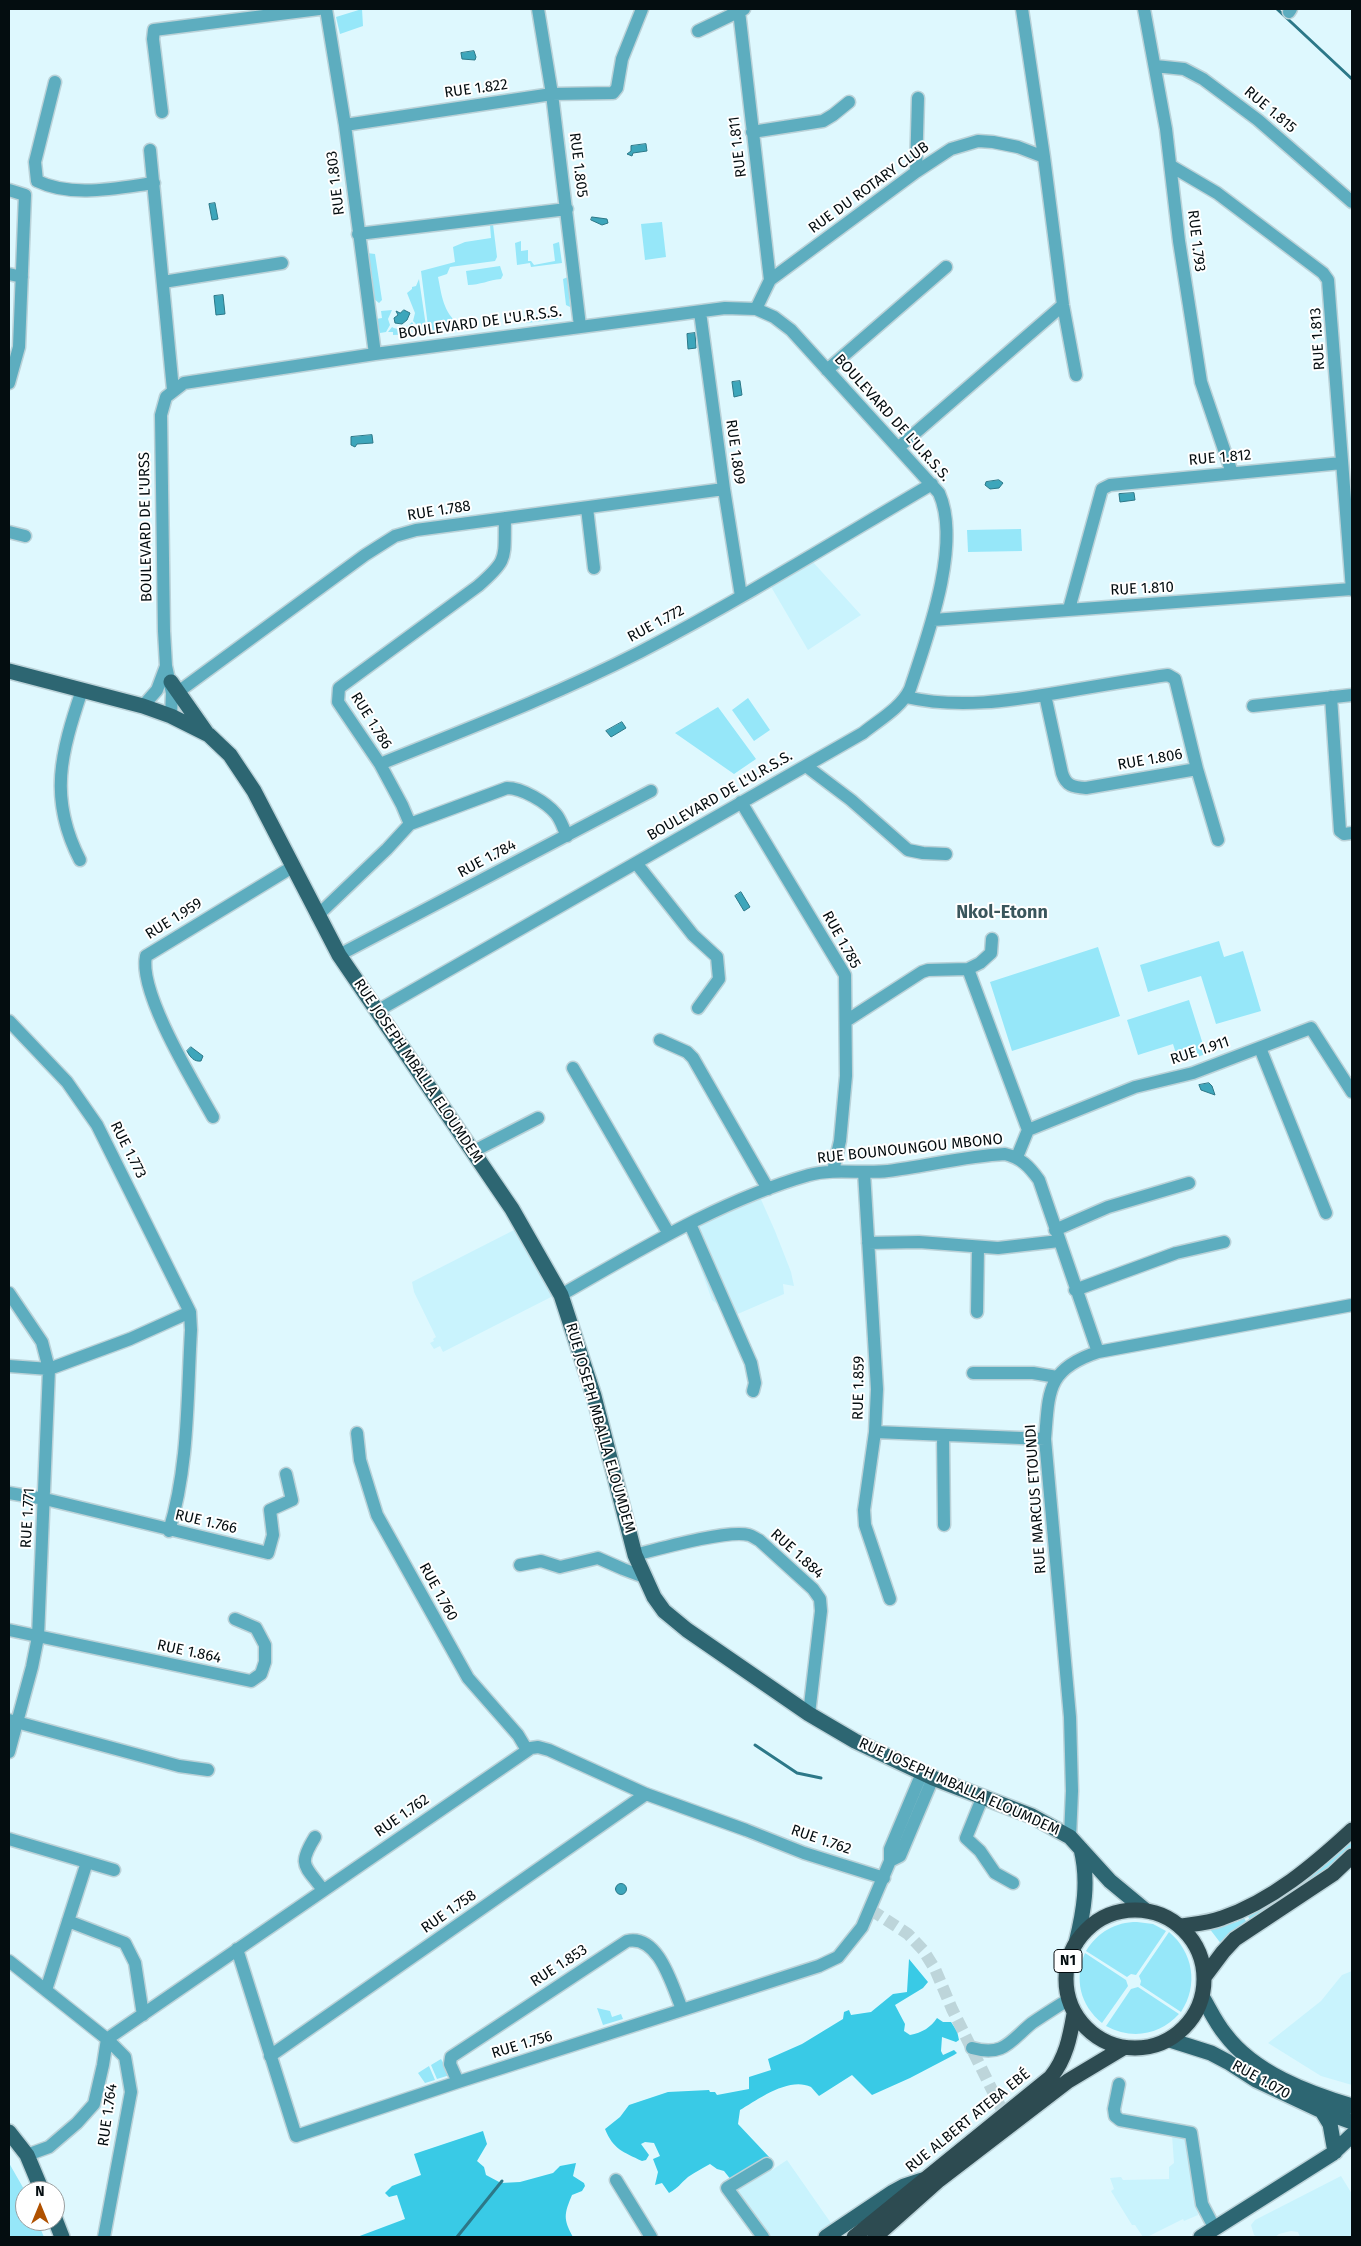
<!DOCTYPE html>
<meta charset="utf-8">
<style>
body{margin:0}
#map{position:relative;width:1361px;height:2246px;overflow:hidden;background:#def8fe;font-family:"Fira Sans",sans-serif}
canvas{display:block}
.frame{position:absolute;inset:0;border:10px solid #040d10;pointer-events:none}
.north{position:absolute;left:15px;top:2181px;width:50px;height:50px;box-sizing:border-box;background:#fff;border:1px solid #9b9e9f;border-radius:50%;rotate:0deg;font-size:14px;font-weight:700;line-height:20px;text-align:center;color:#040d10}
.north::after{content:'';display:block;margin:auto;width:18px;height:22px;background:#b05100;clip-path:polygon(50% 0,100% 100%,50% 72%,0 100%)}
</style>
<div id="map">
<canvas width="1361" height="2246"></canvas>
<div class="frame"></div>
<div class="north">N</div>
</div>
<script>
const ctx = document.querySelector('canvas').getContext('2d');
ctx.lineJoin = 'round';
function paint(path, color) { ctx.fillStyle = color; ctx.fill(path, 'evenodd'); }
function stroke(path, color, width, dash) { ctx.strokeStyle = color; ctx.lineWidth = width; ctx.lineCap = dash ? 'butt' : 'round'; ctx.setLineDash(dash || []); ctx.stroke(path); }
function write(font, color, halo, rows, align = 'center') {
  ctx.font = font + ' "Fira Sans",sans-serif'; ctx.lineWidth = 4; ctx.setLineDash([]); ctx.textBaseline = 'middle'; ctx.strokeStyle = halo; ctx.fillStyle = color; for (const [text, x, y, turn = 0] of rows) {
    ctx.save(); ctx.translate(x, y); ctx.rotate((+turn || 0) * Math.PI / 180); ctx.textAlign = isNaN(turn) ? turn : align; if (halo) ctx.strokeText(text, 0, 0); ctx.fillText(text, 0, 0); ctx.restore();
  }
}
const built = new Path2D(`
 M812,561L861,615L808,650L770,585Z
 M759,1195L775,1231L791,1272L794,1286L783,1284L784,1294L733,1316L712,1300L687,1231Z
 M518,1228L555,1295L443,1352L440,1346L434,1349L430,1343L434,1341L433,1339L436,1337L414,1292L412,1282Z
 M1352,1971V2085L1321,2076L1268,2043L1321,2001L1342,1975Z
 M1172,2135L1190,2136L1194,2197H1196L1198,2215L1184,2221L1183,2219L1147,2237H1143L1135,2225H1132L1111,2191L1114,2189L1110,2178L1121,2177L1123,2180L1169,2179V2167L1174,2163Z
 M787,2160L833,2226L815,2237H769L734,2188L760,2174L772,2170Z
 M1341,2176L1352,2194V2237H1300L1298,2232L1291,2231L1279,2234L1275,2237H1257L1254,2235L1251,2225L1255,2220Z`);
const green = new Path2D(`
 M362,9L363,26L340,34L336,17Z
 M662,222L666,257L645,260L641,224Z
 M493,224L497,257L495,261L450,267L447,274L438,277C442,297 443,311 459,325V330L429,334L421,271L455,262L453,247L465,242L491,238L490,225Z
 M521,241V251L528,250V261H531L534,265L555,261L553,244L559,242L562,263L531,267L530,263L517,265L515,243Z
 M367,253L375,254L382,300L379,303L374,299Z
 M500,266L503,275L501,279C489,280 480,285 468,285L466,271Z
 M568,277L570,307L566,305L563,279Z
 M419,279L427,333H421L420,328L413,321L415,313L407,293L412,289V287L416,286Z
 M392,310L388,319L390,325L386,332L380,333L376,319L382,318L381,311Z
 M556,313H559L558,319L526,323L530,318L555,315Z
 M412,322L416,328L412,329V334L393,335V332H388L392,327C399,331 406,329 412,322Z
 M1021,529L1022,551L968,552L967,530Z
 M748,698L770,730L754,741L732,710Z
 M718,707L756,759L734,774L675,733Z
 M1219,941L1224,957L1243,951L1261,1011L1216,1024L1201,976L1148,992L1140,965Z
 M1098,947L1120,1016L1012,1051L990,982Z
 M1189,1000L1206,1054L1179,1063L1173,1044L1138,1055L1127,1020Z
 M1352,1842V1848L1310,1883L1307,1879Z
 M1304,1881L1307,1885L1250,1921L1248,1916Z
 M1244,1918L1247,1923L1222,1945L1209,1928L1237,1922Z
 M1137,1922L1153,1924L1166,1931L1136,1975L1131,1974L1127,1977L1086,1951C1098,1932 1115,1922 1137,1922Z
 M1169,1932C1193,1952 1199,1985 1181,2012L1140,1985L1141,1981L1139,1976Z
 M1085,1953L1126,1980L1128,1986L1102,2023C1080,2005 1074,1979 1085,1953Z
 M1138,1987L1179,2014C1160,2035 1132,2040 1106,2026L1131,1989Z
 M597,2008L610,2011L612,2017L621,2014L623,2019L603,2025Z
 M441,2059L450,2075L437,2079L431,2065Z
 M429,2066L435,2080L425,2083L418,2073Z
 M9,2163L25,2191V2221H37L44,2237H11L9,2234Z`);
const forest = new Path2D(`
 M909,1959L928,1982L923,1988L895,2005L905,2024L904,2031L910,2035C922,2033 931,2027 937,2018L943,2022H951L957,2031L959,2040L956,2042L942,2037L941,2051L943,2055L954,2050L957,2053L954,2055L910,2078L872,2095L852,2075L819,2096C817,2094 813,2089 811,2087C789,2076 757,2100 740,2110L738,2124L770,2158L732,2181L724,2171L717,2169L710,2164C703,2168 695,2172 688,2177C680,2184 679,2187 669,2193L662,2183L655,2185L658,2172L653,2159L660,2156L654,2143L645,2142L641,2144L649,2155L646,2160L642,2161C623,2152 613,2149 605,2129L620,2117L629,2105L668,2092L709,2090L710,2092H715L717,2095L749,2089V2077L771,2070L768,2059L802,2044L843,2019L844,2012L849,2010L851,2015L871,2012L893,1994L907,1992Z
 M483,2131L487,2144L477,2161L484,2167L486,2175L501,2183L520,2182L553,2173L560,2166L576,2163L573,2176L584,2183L585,2186L582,2191L572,2195C564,2214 563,2219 573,2237H357L405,2219L397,2195L389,2197L385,2193L392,2186L421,2175L414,2154Z`);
const water = new Path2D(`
 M474,51L476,57L475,60L462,59L461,53Z
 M646,144L647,151L633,153L632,156L627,154L631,151V146Z
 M215,203L218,219L212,220L209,204Z
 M592,217L607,219L608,223L602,225L591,220Z
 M223,295L225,314L216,315L214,296Z
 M404,310L410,313L407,320L402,324L395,323L394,318L398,315L396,311L400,313Z
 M695,333L696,348L688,349L687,334Z
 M740,381L742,395L734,397L732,382Z
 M372,435L373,443L357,444L355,447L351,445V437Z
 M999,480L1003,483L999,488L990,489L985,485L986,482Z
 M1134,493L1135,500L1120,502L1119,494Z
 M622,722L626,728L611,737L606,731Z
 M741,892L750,907L744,911L735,896Z
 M191,1047L203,1056L201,1061C194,1062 190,1057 187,1051Z
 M1209,1083L1212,1086L1215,1095L1201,1090L1199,1085Z
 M615.5 1889a5.5 5.5 0 1 1 11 0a5.5 5.5 0 1 1-11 0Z`);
const stream = new Path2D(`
 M1277,9L1352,79
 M755,1745L797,1773L821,1778
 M457,2237L502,2181`);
const minorTunnel = new Path2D(`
 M871,1910L908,1934L923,1950L935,1969L952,2009L1005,2116`);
const minor = new Path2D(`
 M326,9L345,125L375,354
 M538,9L552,94L580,326
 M1022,9L1044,157
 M1144,9L1166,129L1179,241L1201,382L1232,473
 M739,11L770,280
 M1289,12L1291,9
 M698,31L744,9
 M1155,66L1184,69L1203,79L1258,120L1352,202
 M55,82L35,162L37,181C72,198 117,188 154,183
 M162,112L153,39L154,30L319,9
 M345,125L552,94L613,93L617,88L622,59L642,9
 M752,132L823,121L833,115L849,102
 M150,150L173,390
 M1171,166L1217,193L1323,273L1328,280L1352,590
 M916,172L918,98
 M9,190L25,195L19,347L9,383
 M358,234L567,209
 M9,274L22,277
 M163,282L282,263
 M756,309L770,280L916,172L951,149L978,141L993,142L1018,147L1044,157L1063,305L1076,375
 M700,312L724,489L741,596
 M827,370L946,267
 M899,447L1063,305
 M587,508L594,568
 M9,532L25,536
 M1069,609L1102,489L1110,485L1342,463
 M933,620L1352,589
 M178,692L365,555L395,536L416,530L724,489
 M906,697C958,709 1009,701 1062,692C1097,686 1132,680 1168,675L1175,679L1197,769L1086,788C1073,787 1066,786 1062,773L1045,695
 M1331,697L1340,831L1344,834L1352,833
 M143,706L157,690L166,666
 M1253,706L1352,695
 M171,716L172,693L166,666L164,631L161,415L166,397L184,383L375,354L725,308L756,309L774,317L791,330L939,493C962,544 927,638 910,689C901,708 879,720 863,733L377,1011
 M380,764C467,729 556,695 640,652C740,600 835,541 932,484
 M806,766L851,800L908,850L923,853L946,854
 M1197,769L1218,840
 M741,802L845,975L846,1076L840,1141L833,1171
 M410,824L507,788C522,788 546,802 556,814C561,820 563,828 567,836
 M80,860C48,798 61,753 82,690
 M636,863L693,935L717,957L719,979L698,1008
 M317,916L387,849L410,824L402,805L380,764L338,702L339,688L478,586C509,559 504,559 505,518
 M992,939L991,953L980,963L968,969L1028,1130
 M339,955L651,791
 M9,1021L67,1082L97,1125L190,1312L130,1339L49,1369L9,1366
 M846,1021L922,972L928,970L968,969
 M660,1040L687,1052L693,1058L768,1189
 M1260,1048L1326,1213
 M573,1068L669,1234
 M213,1117C194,1083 138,992 146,956L294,866
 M1028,1130L1135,1087L1193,1073L1311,1028L1352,1092
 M472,1152L538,1118
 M1017,1157L1028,1130
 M864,1172L877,1389L875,1432L864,1510L865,1525L890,1599
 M690,1224L751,1363L755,1383L753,1391
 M1055,1230L1108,1207L1189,1183
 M868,1243L919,1242L998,1248L1059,1241
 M1075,1290L1176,1253L1224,1242
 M9,1293L42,1342L49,1369L38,1637L32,1667L9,1752
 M561,1295C640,1250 721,1200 809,1175C835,1168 862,1174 888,1171C927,1166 966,1156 1005,1154C1021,1158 1029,1166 1039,1180L1098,1352
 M977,1312L978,1247
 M973,1373H1033L1057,1377
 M875,1432L1045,1439
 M357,1433L360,1460L377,1515L468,1678L518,1735L527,1750
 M943,1436L944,1525
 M9,1493L45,1499L268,1553L273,1535L270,1510L292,1500L286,1474
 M169,1531C189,1466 187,1397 191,1330L190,1312
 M635,1555C658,1549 728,1529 749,1535C753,1536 756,1539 759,1540L813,1589L820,1599L821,1611L809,1714
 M520,1565L541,1561L560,1567L598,1558L623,1569L644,1577
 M9,1630L251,1681L261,1674L265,1662V1645L256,1628L235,1619
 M9,1720L179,1766L208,1770
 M983,1796L966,1838L980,1851L995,1873L1013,1883
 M315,1837C297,1866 305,1865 323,1890
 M1070,1837L1072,1791L1070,1717L1045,1439C1049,1392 1046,1369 1098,1352L1352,1305
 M9,1839L114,1870
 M890,1861L900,1856L933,1778
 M68,1921L125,1943L135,1963L143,2015
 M237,1949L296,2136L458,2082L819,1966L838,1957L862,1927L890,1861V1849L922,1773
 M9,1961L107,2039L125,2057L131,2092L104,2237
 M46,1990L87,1862
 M972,2048C1004,2057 1010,2041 1032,2023C1044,2015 1056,2007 1068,2000
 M270,2056L646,1794
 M458,2082L450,2064L451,2057L627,1941C659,1934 672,1986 682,2009
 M1119,2084L1114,2109L1115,2116L1120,2120L1191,2133L1202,2204L1215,2229
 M27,2155L49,2147L77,2123L94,2104L103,2065L107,2039L531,1748L538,1747L549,1750L646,1794L746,1830L804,1853L884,1878
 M616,2180L651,2237
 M763,2237L727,2188L767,2164`);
const major = new Path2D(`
 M9,671L143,706L171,716L209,735L230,755L254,791L339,955L512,1209L561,1295L594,1396L635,1555L654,1597L664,1611L687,1630L809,1714L855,1741L933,1778L1032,1816L1070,1837L1110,1881L1145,1910
 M171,682L206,732
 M1076,1943C1084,1911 1089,1881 1081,1849
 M1203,1998C1210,2010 1216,2023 1225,2034C1254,2073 1308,2093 1352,2106
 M1170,2040L1211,2053L1228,2062L1256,2080L1322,2111L1352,2122
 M1322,2111L1330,2124L1335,2152
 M9,2132L27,2155L42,2191
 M55,2219L62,2237
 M826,2237L893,2192L904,2186L922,2180
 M1201,2237L1332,2154L1352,2135`);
const highway = new Path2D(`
 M1066 1979a69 69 0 1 1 138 0a69 69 0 1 1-138 0Z
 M1180,1926C1194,1924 1209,1923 1222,1918C1272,1901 1314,1865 1352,1830
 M1205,1976L1223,1952L1235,1939L1333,1874L1352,1856
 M854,2237L1051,2077C1066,2058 1070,2037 1074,2014
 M875,2237L939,2180L1068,2081L1123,2048`);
const shields = [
 [1068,1961,28]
];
const shieldNames = [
 ["N1",1068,1961]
];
const streetNames = [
 ["RUE 1.822",476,89,-8],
 ["RUE 1.815",1270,110,40],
 ["RUE 1.811",738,147,-97],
 ["RUE 1.805",578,165,83],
 ["RUE 1.803",336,183,-97],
 ["RUE DU ROTARY CLUB",869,188,-36],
 ["RUE 1.793",1196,241,83],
 ["BOULEVARD DE L'U.R.S.S.",480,323,-8],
 ["RUE 1.813",1318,339,-94],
 ["BOULEVARD DE L'U.R.S.S.",892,418,48],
 ["RUE 1.809",735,452,82],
 ["RUE 1.812",1220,458,-5],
 ["RUE 1.788",439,511,-9],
 ["BOULEVARD DE L'URSS",146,527,-91],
 ["RUE 1.810",1142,589,-3],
 ["RUE 1.772",656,624,-28],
 ["RUE 1.786",371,721,58],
 ["RUE 1.806",1150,760,-10],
 ["BOULEVARD DE L'U.R.S.S.",720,796,-30],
 ["RUE 1.784",487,859,-28],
 ["RUE 1.959",174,919,-32],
 ["RUE 1.785",841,940,61],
 ["RUE 1.911",1200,1051,-18],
 ["RUE JOSEPH MBALLA ELOUMDEM",418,1071,56],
 ["RUE BOUNOUNGOU MBONO",910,1149,-6],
 ["RUE 1.773",128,1150,63],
 ["RUE 1.859",859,1388,-89],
 ["RUE JOSEPH MBALLA ELOUMDEM",600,1428,74],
 ["RUE MARCUS ETOUNDI",1036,1499,-94],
 ["RUE 1.771",28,1518,-87],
 ["RUE 1.766",206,1522,13],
 ["RUE 1.884",797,1554,42],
 ["RUE 1.760",438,1592,61],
 ["RUE 1.864",189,1652,12],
 ["RUE JOSEPH MBALLA ELOUMDEM",959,1787,24],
 ["RUE 1.762",402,1816,-35],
 ["RUE 1.762",821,1840,19],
 ["RUE 1.758",449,1912,-35],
 ["RUE 1.853",559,1966,-33],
 ["RUE 1.756",522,2045,-17],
 ["RUE 1.070",1261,2080,29],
 ["RUE 1.764",108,2115,-82],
 ["RUE ALBERT ATEBA EBÉ",968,2121,-39]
];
const quarterNames = [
 ["Nkol-Etonn",1002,913]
];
paint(built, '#c9f3fd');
paint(green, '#96e7f9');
paint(forest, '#39cae6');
paint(water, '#3da6bb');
stroke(water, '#2c7888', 1);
stroke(stream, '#2c7888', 3);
stroke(minorTunnel, '#bdd5da', 12, [12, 6]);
stroke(minor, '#bbd2d8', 15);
stroke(major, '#bbd2d8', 18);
stroke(highway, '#bbd2d8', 18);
stroke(minor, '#5dadbf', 12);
stroke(major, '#2d6672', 15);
stroke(highway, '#2d4b51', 15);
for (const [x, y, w] of shields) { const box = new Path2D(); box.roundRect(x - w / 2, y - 11.5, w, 23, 4); ctx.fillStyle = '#fff'; ctx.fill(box); stroke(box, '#040d10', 1); }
write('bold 14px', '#040d10', null, shieldNames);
write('15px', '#040d10', '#fff', streetNames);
write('bold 18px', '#3a565c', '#fff', quarterNames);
</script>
